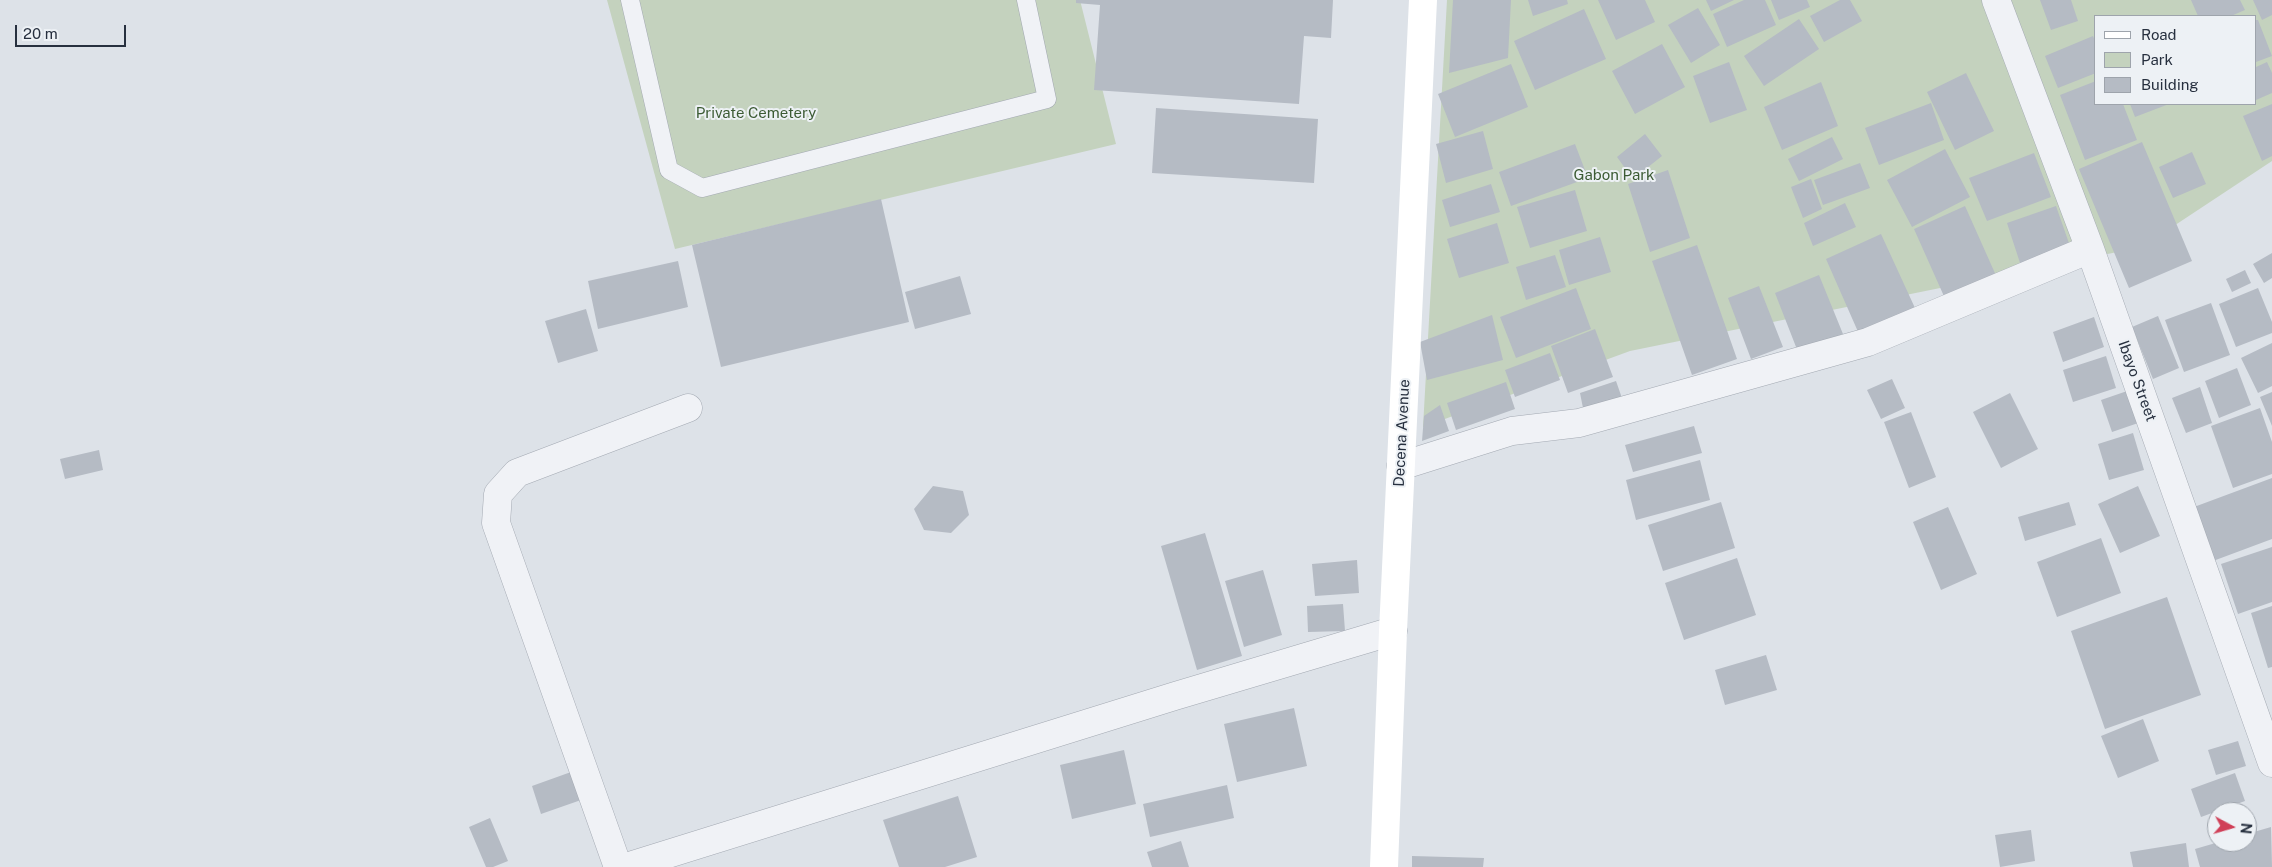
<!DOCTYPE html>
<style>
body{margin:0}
#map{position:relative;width:2272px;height:867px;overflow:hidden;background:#dde2e8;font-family:"Public Sans",sans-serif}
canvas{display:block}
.legend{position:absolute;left:2094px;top:15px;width:162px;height:90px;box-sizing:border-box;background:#edf1f5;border:1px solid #9ea4ac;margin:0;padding:6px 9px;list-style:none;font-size:15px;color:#27303f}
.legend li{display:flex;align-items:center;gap:10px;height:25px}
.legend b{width:25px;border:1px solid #9ea4ac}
.north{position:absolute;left:2207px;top:802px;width:50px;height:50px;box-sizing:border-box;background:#edf1f5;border:1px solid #9ea4ac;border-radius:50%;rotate:96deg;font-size:14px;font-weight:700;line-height:20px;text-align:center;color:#27303f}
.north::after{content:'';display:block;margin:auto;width:18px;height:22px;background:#d03f57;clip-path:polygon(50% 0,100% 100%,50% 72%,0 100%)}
.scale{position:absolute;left:15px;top:25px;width:111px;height:22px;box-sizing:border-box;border:2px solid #27303f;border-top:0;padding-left:6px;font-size:15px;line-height:18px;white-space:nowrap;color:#27303f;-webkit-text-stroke:4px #edf1f5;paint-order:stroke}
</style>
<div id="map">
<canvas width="2272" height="867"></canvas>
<ul class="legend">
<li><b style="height:6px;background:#fff"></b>Road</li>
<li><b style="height:14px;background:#c4d2be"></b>Park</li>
<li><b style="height:14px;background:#b5bbc4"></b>Building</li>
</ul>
<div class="north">N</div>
<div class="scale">20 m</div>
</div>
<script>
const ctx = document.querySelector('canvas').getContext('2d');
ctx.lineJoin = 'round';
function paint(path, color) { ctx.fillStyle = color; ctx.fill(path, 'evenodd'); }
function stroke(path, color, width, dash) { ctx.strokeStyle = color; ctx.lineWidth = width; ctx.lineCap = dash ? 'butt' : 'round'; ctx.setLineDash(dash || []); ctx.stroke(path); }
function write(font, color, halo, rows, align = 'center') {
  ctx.font = font + ' "Public Sans",sans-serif'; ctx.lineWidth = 4; ctx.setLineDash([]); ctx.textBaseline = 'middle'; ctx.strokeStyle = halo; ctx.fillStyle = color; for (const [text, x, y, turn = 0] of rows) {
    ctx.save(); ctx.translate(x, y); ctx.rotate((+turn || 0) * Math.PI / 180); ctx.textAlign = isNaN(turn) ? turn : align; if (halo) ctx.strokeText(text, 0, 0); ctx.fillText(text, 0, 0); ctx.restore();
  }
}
const green = new Path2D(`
 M607,0H1080L1116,144L675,249Z
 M1447,0H2272V161L2142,247L1630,351L1423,427ZM2096,16H2256V104H2096Z`);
const building = new Path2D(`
 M1076,0H1333L1331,38L1304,36L1299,104L1094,90L1100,5L1076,3Z
 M1453,0H1511L1508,58L1449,73Z
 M1528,0H1567L1568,4L1533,16Z
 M1598,0H1645L1655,22L1616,40Z
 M1706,0H1734L1711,11Z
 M1744,0H1765L1776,25L1727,47L1713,14Z
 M1771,0H1807L1810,7L1779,20Z
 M1840,0H1850L1862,21L1824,42L1810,16Z
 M2040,0H2071L2078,21L2051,30Z
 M2191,0H2240L2245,10L2231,16H2198Z
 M2253,0H2272V15L2262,20Z
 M1698,8L1720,45L1691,63L1668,25Z
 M1584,9L1606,59L1535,90L1514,41Z
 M1799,19L1819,49L1764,86L1744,56Z
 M2256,20H2258L2272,56L2256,62Z
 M2093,36L2096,43V73L2058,88L2045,56Z
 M1662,44L1685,87L1635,114L1612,71Z
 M1729,62L1747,110L1710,123L1693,76Z
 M2267,62L2272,73V93L2256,100V67Z
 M1511,64L1528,107L1455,137L1438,94Z
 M1966,73L1994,131L1955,150L1927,92Z
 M2096,81V104H2123L2137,140L2085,160L2060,95Z
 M1821,82L1838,126L1782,150L1764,107Z
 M1931,103L1944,140L1879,165L1865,128Z
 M2130,104H2169L2135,117Z
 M2272,104V156L2262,161L2243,116Z
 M1156,108L1318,119L1314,183L1152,173Z
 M1483,131L1493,169L1446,183L1436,144Z
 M1645,134L1662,156L1633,179L1617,157Z
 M1832,137L1843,159L1799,181L1788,159Z
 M2142,142L2192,261L2129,288L2079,169Z
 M1575,144L1588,178L1511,206L1499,172Z
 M1945,149L1970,197L1912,227L1887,180Z
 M2192,152L2206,184L2173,198L2159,167Z
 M2034,153L2051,197L1987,221L1969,178Z
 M1860,163L1870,188L1823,205L1814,180Z
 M1668,170L1690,238L1650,252L1628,184Z
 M1811,179L1822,209L1803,218L1791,187Z
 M1491,184L1500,212L1450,227L1442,200Z
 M1575,190L1587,231L1530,248L1517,207Z
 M881,199L909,322L721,367L692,245Z
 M1845,203L1856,227L1813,246L1804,223Z
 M1965,206L1998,280L1947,303L1914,229Z
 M2056,206L2071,249L2021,266L2007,223Z
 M1497,223L1509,263L1459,278L1447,239Z
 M1881,234L1915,308L1859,334L1826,259Z
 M1600,237L1611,272L1569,285L1559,250Z
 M1697,245L1737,359L1692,375L1652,261Z
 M2272,253V278L2264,283L2253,264Z
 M1555,255L1566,287L1526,300L1516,267Z
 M678,261L688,307L598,329L588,281Z
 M2245,270L2251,283L2232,292L2226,279Z
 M1819,275L1843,334L1798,352L1775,293Z
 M960,276L971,314L915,329L905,292Z
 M1759,286L1783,347L1751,359L1728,298Z
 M1576,288L1591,329L1516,358L1500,317Z
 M2258,288L2272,322V333L2236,347L2219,304Z
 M2211,303L2230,355L2184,372L2165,320Z
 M586,309L598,351L558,363L545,321Z
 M1492,315L1503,360L1427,380L1420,342Z
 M2158,316L2179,368L2153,379L2132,327Z
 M2094,317L2104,347L2063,362L2053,332Z
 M1595,329L1613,377L1568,393L1551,346Z
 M2272,343V386L2258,393L2241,358Z
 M1550,353L1560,380L1515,397L1505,370Z
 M2106,356L2116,388L2073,402L2063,370Z
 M2237,368L2251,405L2219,418L2205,381Z
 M1892,379L1905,408L1881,419L1867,390Z
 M1616,381L1623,401L1584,413L1580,393Z
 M1506,382L1515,409L1456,430L1447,403Z
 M2200,387L2212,423L2186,433L2172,398Z
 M2133,389L2144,421L2112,432L2101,400Z
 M2272,392V426L2260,397Z
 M2010,393L2038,449L2001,468L1973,412Z
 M1440,405L1449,431L1422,441L1424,416Z
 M2260,408L2272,442V474L2233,488L2211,426Z
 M1911,412L1936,477L1909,488L1884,422Z
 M1694,426L1702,453L1633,472L1625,445Z
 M2133,433L2144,470L2109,480L2098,444Z
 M99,450L103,470L65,479L60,459Z
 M1700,460L1710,500L1636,520L1626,480Z
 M2272,478V539L2213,561L2194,507Z
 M933,486L963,491L969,515L951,533L924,530L914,509Z
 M2138,486L2160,536L2120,553L2098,504Z
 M1721,502L1735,548L1663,571L1648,525Z
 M2069,502L2076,525L2025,541L2018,517Z
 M1948,507L1977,574L1941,590L1913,522Z
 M1205,533L1242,656L1197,670L1161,546Z
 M2101,538L2121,593L2057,617L2037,562Z
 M2272,547V602L2238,614L2221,564Z
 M1737,558L1756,615L1684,640L1665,583Z
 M1357,560L1359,593L1315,596L1312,564Z
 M1263,570L1282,635L1244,647L1225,581Z
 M2167,597L2201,695L2105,729L2071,631Z
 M1343,604L1345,631L1308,632L1307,606Z
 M2272,606V667L2268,668L2251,613Z
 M1766,655L1777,690L1725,705L1715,670Z
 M1294,708L1307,766L1237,782L1224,724Z
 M2143,719L2159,761L2118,778L2101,736Z
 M2238,741L2246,766L2216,775L2208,750Z
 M1124,750L1136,804L1072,819L1060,765Z
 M571,772L581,800L541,814L532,786Z
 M2235,773L2245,801L2201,817L2191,789Z
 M1227,785L1234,818L1150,837L1143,804Z
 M958,796L977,857L945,867H899L883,820Z
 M490,818L508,861L493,867H486L469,827Z
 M2271,827L2272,867H2200L2195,849L2219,842H2247V834Z
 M2031,830L2035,861L2000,867L1995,835Z
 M1181,841L1189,867H1152L1147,852Z
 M2186,843L2189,867H2133L2130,852Z
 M1412,856L1484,858L1483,867H1412Z`);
const lane = new Path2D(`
 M630,0L669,170L702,188L1047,99L1026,0`);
const street = new Path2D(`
 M1996,0L2090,249L2272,763
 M1401,466L1512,431L1579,423L1868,342L2090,249
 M618,867L496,523L498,494L517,473L688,408
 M626,867L1175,696L1393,631`);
const secondary = new Path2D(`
 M1384,867L1393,631L1423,0`);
const parkNames = [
 ["Private Cemetery",756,113],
 ["Gabon Park",1614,175]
];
const streetNames = [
 ["Ibayo Street",2137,381,70],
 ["Decena Avenue",1402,433,-87]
];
paint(green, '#c4d2be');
paint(building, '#b5bbc4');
stroke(lane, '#a3a9b2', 19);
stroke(street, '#a3a9b2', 29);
stroke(lane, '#f0f2f6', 18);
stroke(street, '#f0f2f6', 28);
stroke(secondary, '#fff', 28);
write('15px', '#3c5b34', '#edf1f5', parkNames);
write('15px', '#27303f', '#edf1f5', streetNames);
</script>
